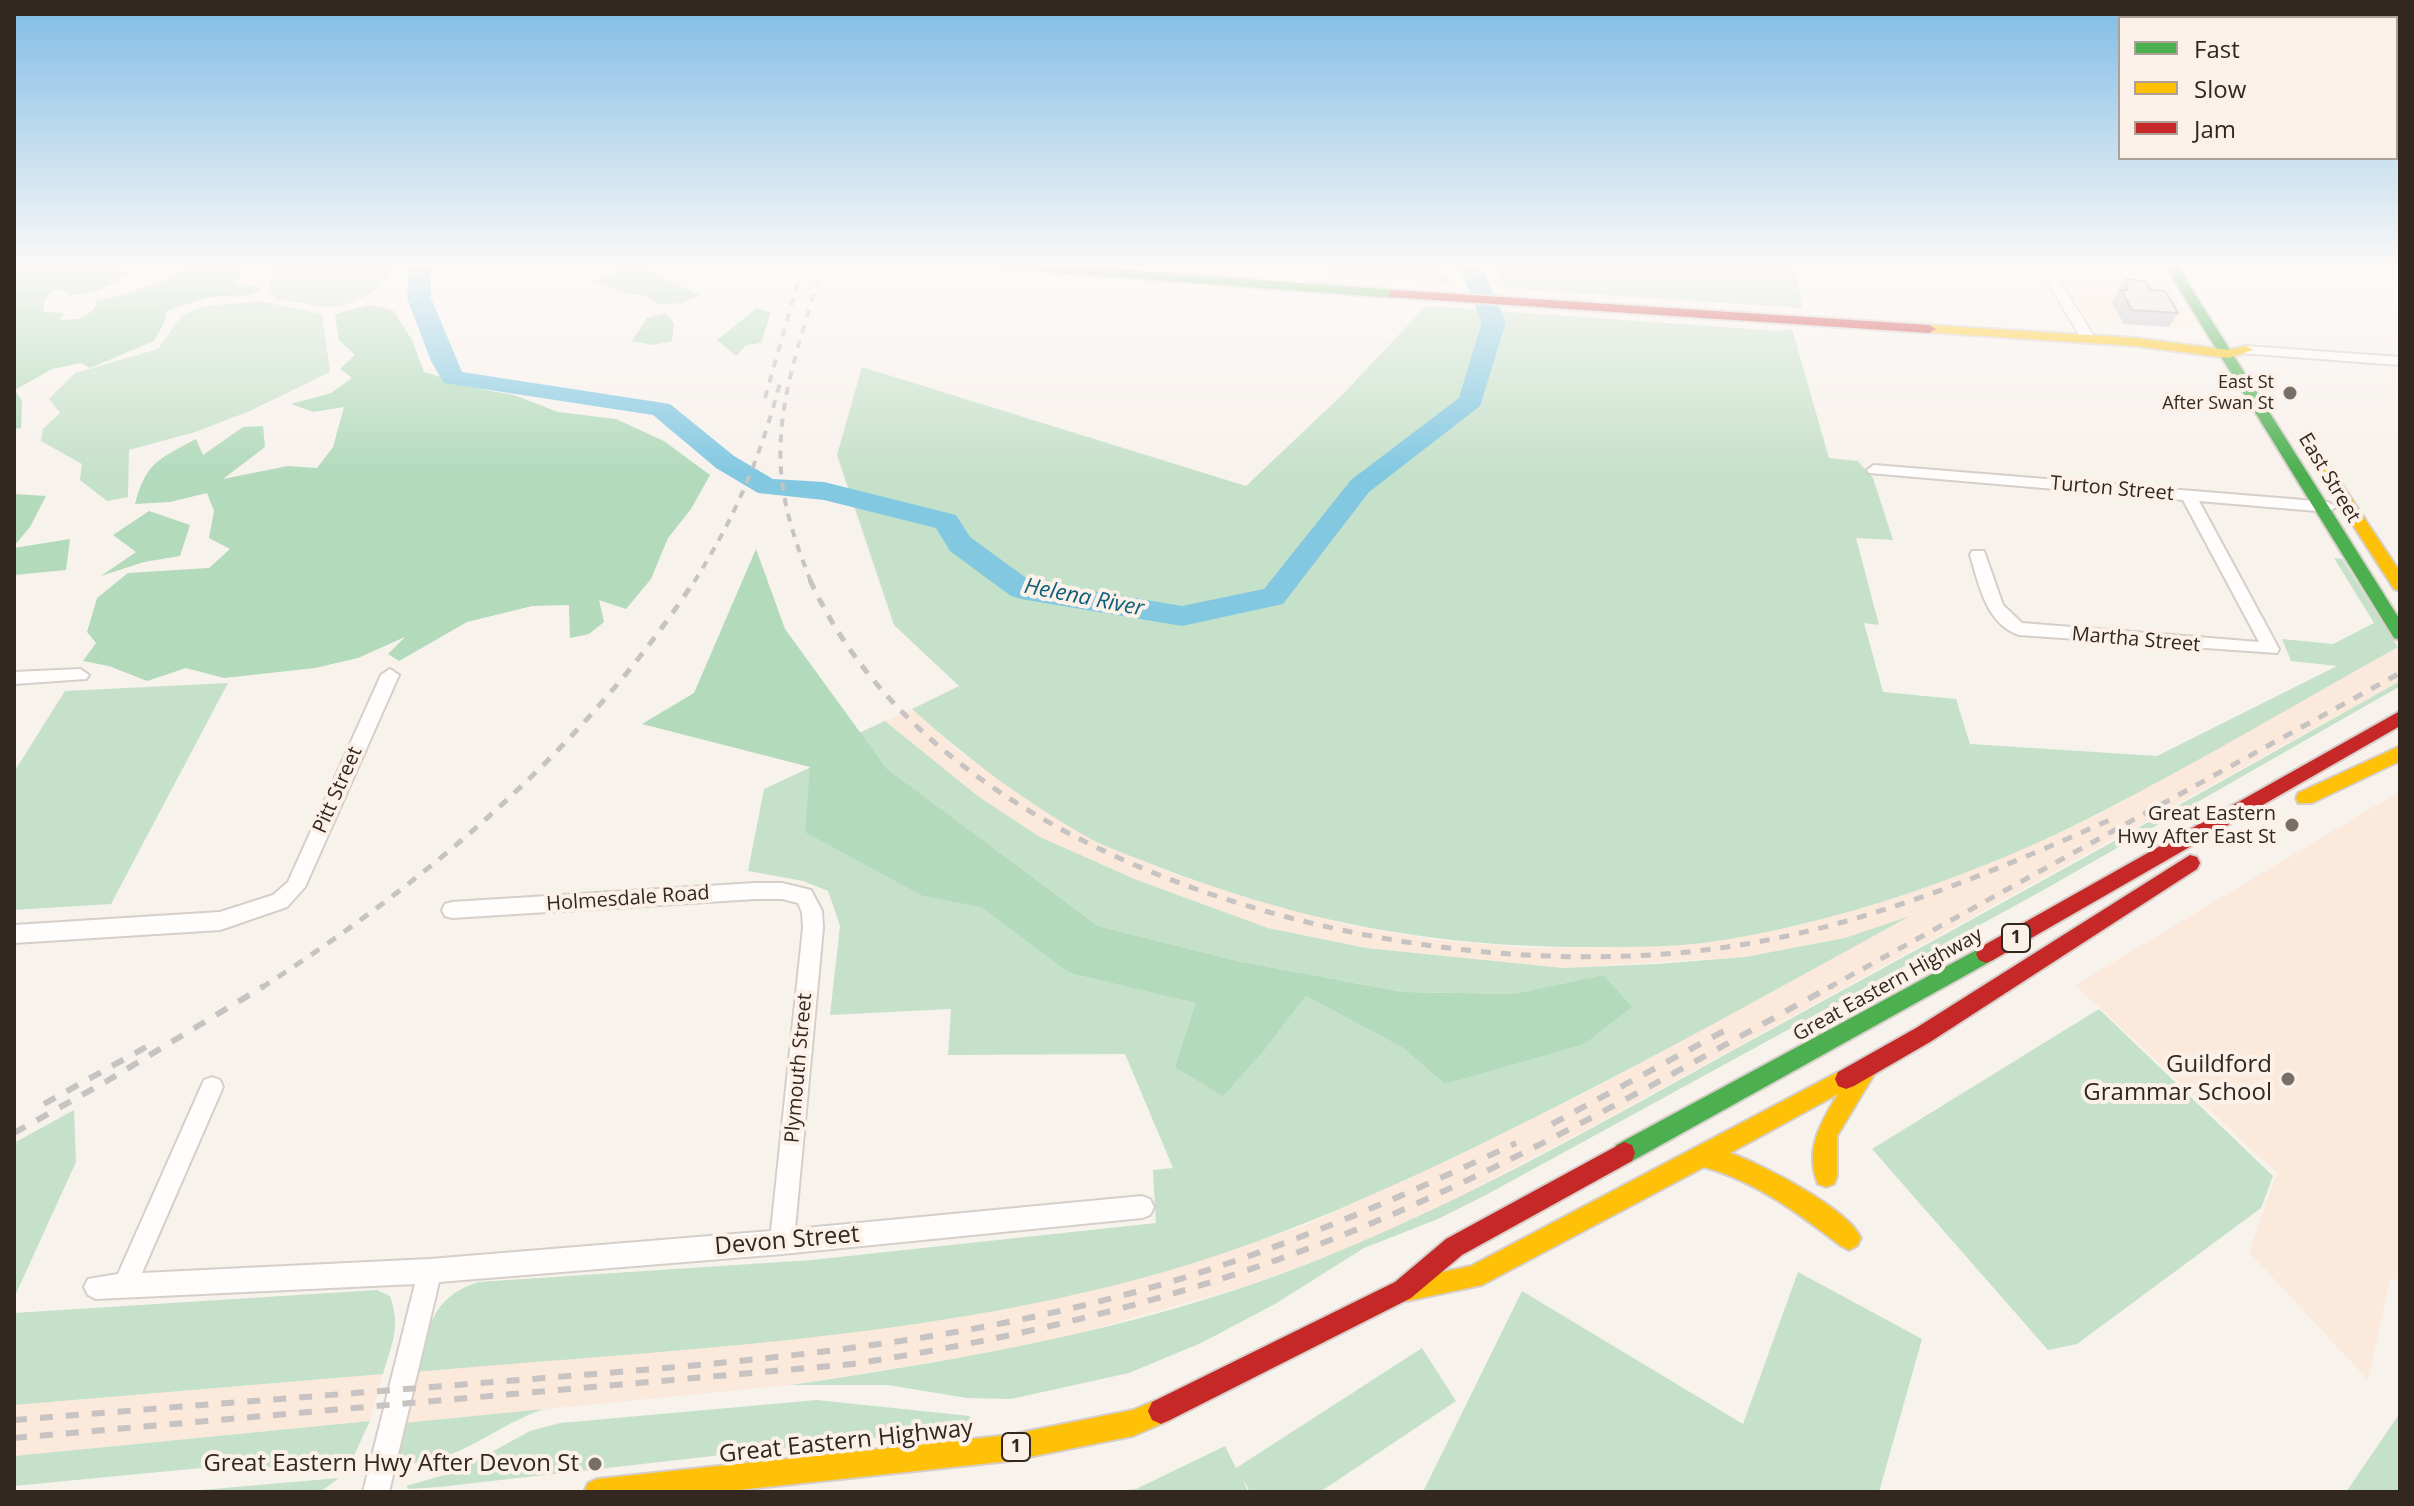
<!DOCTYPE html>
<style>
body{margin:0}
#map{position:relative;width:2414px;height:1506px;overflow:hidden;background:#f8f2ed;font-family:"Open Sans",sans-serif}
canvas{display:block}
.frame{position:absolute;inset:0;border:16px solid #322820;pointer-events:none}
.legend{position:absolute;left:2118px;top:16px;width:280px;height:144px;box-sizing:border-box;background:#fcf1e9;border:2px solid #aba199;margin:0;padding:10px 14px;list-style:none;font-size:24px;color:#322820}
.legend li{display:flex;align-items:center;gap:16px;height:40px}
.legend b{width:40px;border:2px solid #aba199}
</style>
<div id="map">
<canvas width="2414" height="1506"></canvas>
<div class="frame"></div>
<ul class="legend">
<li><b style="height:10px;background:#4caf50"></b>Fast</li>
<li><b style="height:10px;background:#ffc107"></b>Slow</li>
<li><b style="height:10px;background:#c62828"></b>Jam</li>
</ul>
</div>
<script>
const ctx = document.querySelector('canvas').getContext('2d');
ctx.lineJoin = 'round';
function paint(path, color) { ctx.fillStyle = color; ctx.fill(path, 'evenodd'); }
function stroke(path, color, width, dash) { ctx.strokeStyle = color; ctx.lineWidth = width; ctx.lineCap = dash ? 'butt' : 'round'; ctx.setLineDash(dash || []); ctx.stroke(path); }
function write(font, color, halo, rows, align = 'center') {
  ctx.font = font + ' "Open Sans",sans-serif'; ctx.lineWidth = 8; ctx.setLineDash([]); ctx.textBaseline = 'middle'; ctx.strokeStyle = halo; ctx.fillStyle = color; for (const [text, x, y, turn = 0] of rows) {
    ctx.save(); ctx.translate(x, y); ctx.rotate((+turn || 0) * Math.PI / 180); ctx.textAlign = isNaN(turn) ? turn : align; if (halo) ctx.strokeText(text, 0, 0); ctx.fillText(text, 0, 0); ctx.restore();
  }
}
const built = new Path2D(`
 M2066,278L2166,284L2194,329L2089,322Z
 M2398,647L2400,681L1608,1118L1449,1202L1353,1246L1249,1285L1034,1346L790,1385L403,1423L416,1372L832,1334L949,1318L1050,1300L1157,1274L1306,1225L1583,1094L1905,919L1845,938L1745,957L1563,968L1366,948L1268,928L1137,880L1040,837L979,797L885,721L912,709L961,753L1091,839L1178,875L1242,896L1352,926L1437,940L1529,948L1633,947L1701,943L1792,927L1886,900L1992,861L2099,814Z
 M2400,791V1279L2390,1280L2368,1380L2249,1252L2277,1173L2075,985Z
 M383,1374L370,1421L14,1456V1405Z`);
const green = new Path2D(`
 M267,264H393C388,288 354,307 328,307C311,307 296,299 277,300L269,291L271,276Z
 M1323,264H1433L1455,282L1329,278Z
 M1493,264H1795L1802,308L1505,288Z
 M260,301L322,314L330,372L250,411L195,432L129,450L128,497L107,501L80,480L82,464L41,441L43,429L60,413L49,399L75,373L158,349L182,315L206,306Z
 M1426,306L1780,331L1792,329L1829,458L1858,461L1873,478L1893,540L1856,538L1879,625L1864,623L1883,692L1956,699L1970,744L2157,756L2337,666L2291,661L2282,639L2333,644L2374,623L2334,558L2342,559L2398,647C2299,702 2202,760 2101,812C1983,873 1835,925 1703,943C1669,947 1633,947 1598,947C1495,948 1394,937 1294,911C1242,897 1191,880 1141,860C1124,853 1105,847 1089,838C1025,802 966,758 912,709L959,686L894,625L837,455L862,367L1246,486L1344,393Z
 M2400,681V689L2397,688L2040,892L1484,1196L1438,1219L1364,1248L1275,1304L1201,1343L1129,1373L1011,1399L967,1398L888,1385H790C947,1362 1099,1336 1250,1285C1430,1223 1595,1126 1761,1035C1975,918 2188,801 2400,681Z
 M228,683L111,904L14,910V772L65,691Z
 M885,721L979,797L1040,837L1137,880L1268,928L1366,948L1563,968L1657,964L1745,957L1845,938L1910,916C1768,994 1627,1073 1481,1144C1376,1195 1270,1242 1157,1274C917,1341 662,1350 416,1372C430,1328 429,1299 478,1282L811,1260L1156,1223L1153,1170L1173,1168L1125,1054L948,1055L951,1009L830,1015L840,926L828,891L803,881L748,871L764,789L811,767L923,896L982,906L1069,973L1197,1003L1266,1048L1306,996L1403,1048L1445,1084L1603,975L1513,994L1403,992L1242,962L1098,926L886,768L859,733Z
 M2099,1009L2273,1176L2261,1208L2077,1344L2048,1350L1872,1149Z
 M74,1110L76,1162L14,1298V1143Z
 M1798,1272L1922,1339L1879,1492H1423L1522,1291L1743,1424Z
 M377,1290L390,1296C401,1328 392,1343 383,1374L14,1405V1313Z
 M1422,1348L1456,1401L1320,1492H1250L1243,1479L1248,1492H1111L1136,1489L1225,1446L1236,1468Z
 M817,1400L970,1416L969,1427L439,1487L409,1489L406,1486L455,1472L530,1431L560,1423Z
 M544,1409C494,1425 447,1473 392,1462L403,1423Z
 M2400,1413V1492H2346Z
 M370,1421L350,1464C307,1481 275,1464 232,1465L14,1486V1456Z
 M339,1478L320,1492H178Z`);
const forest = new Path2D(`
 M14,264L120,266V273L133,270C112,286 95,295 68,295L64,290L52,291L44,301V312L64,313L60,320L79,319L94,309L97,301C121,296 173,281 189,264H221L216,270L238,264L245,269L237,284L262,287L253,295L209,297L166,311L164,323L154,341L90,368L81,363L52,369L15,390L22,401L21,428L14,429V270L16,267Z
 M623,264H650L646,269L700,295L682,303L659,304L645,296L624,293L594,281L617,273Z
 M369,305L393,310L412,340L424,372L485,390L514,395L558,412L616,419L664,441L710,475L691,509L668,538L651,579L626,609L599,600L604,622L589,634L570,638L569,605L532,606L467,622L399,661L388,654L405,637L358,658L315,668L224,678L186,668L147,681L109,666L83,661L96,643L87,632L97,598L128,573L209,568L230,549L209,538L214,511L207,493L170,502L135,504C146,462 159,459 196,439L203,455L243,427L263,426L265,447L223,479L288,466L317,468L333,447L344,407L313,412L291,404L331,393L352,378L340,369L355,355L339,340L335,314Z
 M757,308L771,312L761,343L746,345L736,356L717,340Z
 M665,313L674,323L672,341L653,345L632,341L647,318Z
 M14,494L46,496L30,527L14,546Z
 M149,511L190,525L180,556L144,562L101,576L136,552L113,535Z
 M70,539L66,570L14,575V548Z
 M756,549L785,629L886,768L1098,926L1242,962L1403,992L1513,994L1603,975L1632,1007L1584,1044L1445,1084L1403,1048L1306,996L1266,1048L1223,1096L1175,1067L1196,1003L1069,973L982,907L923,896L805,832L810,767L642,724L694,693Z`);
const river = new Path2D(`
 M409,264H431V298L462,372L670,404L734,456L773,479L824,482L956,515L970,537L1029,580L1182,606L1264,589L1351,480L1459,398L1482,322L1458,264H1480L1506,322L1480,406L1369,492L1283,604L1182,626L1021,599L1011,596L950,551L936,528L824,500L758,493L716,468L653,415L444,383L431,361L407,298Z`);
const street = new Path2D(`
 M1292,264H1304L1307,290L1296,287Z
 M2037,264H2049L2096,340L2094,343H2084Z
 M2383,264H2395L2400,270V282L2395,281Z
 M2246,346L2400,357V365L2241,353V347Z
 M1874,465L2328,502L2336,507L2328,512L2199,501L2279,649L2277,653L2019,635C1986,624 1979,584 1970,555L1972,551H1984L2003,605L2022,623L2259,642L2183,500L1869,473L1867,470Z
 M80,669L89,675L86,679L14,684V672Z
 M390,669L399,675L305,887L287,907L220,930L14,943V925L220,912L273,895L288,882L381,675Z
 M755,883H782L811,890L822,911L823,928L795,1229L1142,1196L1150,1199L1154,1207L1150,1215L1142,1218L782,1254L439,1282L389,1492H363L415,1284L96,1299L88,1295L84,1287L88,1279L118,1274L204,1080L212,1077L220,1080L223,1087L142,1273L430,1259L771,1231L803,928L802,912L798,903L782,899H755L452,918L445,916L442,910L445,904L452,902Z`);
const fast = new Path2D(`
 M991,264H1041L1395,290L1401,294L1395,298L997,268Z
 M2164,264H2176L2400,620V640L2394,638Z
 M1986,945L1993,948L1996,954L1993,960L1632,1161L1624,1164L1616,1161L1613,1153L1616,1145Z`);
const slow = new Path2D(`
 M1929,325L2136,338L2228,350L2246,346L2253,350L2228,358L2136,346L1924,332V326Z
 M2306,436L2311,438L2400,572V591L2394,589L2299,441Z
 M2400,746V761L2312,803H2298L2296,798L2298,793Z
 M1864,1063L1872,1066L1875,1073L1837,1136V1176L1834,1184L1826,1187L1818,1184C1804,1150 1821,1122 1838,1094L1730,1153C1761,1164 1848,1208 1861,1238L1857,1246L1849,1250L1841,1246C1798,1213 1757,1182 1704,1167L1482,1285L1407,1301L1399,1297L1395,1289L1399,1281L1471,1266L1838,1072L1846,1069L1853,1072L1856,1066Z
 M1161,1398L1170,1402L1174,1411L1170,1420L1133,1436L1009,1461L719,1492H584L588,1483L597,1479L1009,1435L1133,1410Z`);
const jam = new Path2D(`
 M1395,290L1929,325L1936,329L1929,333L1390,297V291Z
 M2400,711V726L1993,960L1986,963L1979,960L1976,954L1979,948Z
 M2190,855L2197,857L2200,863L2197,869L1930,1042L1854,1086L1846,1089L1838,1086L1835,1079L1838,1072L1916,1028Z
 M1624,1142L1632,1145L1635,1153L1632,1161L1462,1255L1411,1298L1170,1420L1161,1424L1152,1420L1148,1411L1152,1402L1395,1282L1446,1239Z`);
const railFar2 = new Path2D(`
 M765,398L803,264
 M694,582C736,516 760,458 780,383
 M811,582C798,549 786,516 782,481C773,408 803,333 823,264`);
const railFar1 = new Path2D(`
 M810,580C946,878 1422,991 1720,948C1858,929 1987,875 2114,818
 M261,988C429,880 585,748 695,580
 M1828,988L2400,673`);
const rail = new Path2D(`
 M44,1104L146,1047
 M1552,1124L1724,1031
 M14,1133L107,1081L264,986
 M14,1420C186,1406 359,1393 531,1379C721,1364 911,1349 1097,1302C1243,1266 1381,1207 1516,1143
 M14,1438L853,1364C1047,1334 1241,1284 1420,1202C1561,1139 1696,1060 1832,986`);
const wall = new Path2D(`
 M2125,279L2150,290L2178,313L2169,327L2124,324L2112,303L2117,295L2116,293Z`);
const building = new Path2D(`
 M2125,279L2145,281L2150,290L2165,291L2178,313L2132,310L2121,290H2128Z`);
const markers = [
 [2290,393,8,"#776f68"],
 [2292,825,8,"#776f68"],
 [2288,1079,8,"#776f68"],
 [595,1464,8,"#776f68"]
];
const farPoinames = [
 ["East St",2274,383],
 ["After Swan St",2274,404]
];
const shields = [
 [2016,938,28],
 [1016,1447,28]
];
const shieldNames = [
 ["1",2016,938],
 ["1",1016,1447]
];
const streetNames = [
 ["East Street",2329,478,59],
 ["Turton Street",2112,489,5],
 ["Martha Street",2136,640,5],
 ["Pitt Street",338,790,-66],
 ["Holmesdale Road",628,899,-4],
 ["Great Eastern Highway",1888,985,-29],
 ["Plymouth Street",799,1068,-85]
];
const poiNames = [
 ["Great Eastern",2276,814],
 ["Hwy After East St",2276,837]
];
const waterNames = [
 ["Helena River",1084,598,11]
];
const nearPoinames = [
 ["Guildford",2272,1065],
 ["Grammar School",2272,1093],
 ["Great Eastern Hwy After Devon St",579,1464]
];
const nearStreetnames = [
 ["Devon Street",787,1241,-5],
 ["Great Eastern Highway",846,1442,-6]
];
paint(built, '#fbe9db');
paint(green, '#c6e1ca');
paint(forest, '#b2dabb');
paint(river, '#82c8e1');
stroke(street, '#d6cec8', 4);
stroke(fast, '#d6cec8', 4);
stroke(slow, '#d6cec8', 4);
stroke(jam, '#d6cec8', 4);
paint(street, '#fefdfc');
paint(fast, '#4caf50');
paint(slow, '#ffc107');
paint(jam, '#c62828');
stroke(railFar2, '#c6c3c2', 4, [8, 8]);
stroke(railFar1, '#c6c3c2', 5, [10, 10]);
stroke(rail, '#c6c3c2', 6, [13, 13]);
paint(wall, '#c3c1c8');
paint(building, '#e3e0e8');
stroke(building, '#9f9da2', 2);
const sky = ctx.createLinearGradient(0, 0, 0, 474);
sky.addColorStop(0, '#7fbce5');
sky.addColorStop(0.56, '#fcf9f7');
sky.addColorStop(1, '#fcf9f700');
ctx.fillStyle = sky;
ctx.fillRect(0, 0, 2414, 474);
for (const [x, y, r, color] of markers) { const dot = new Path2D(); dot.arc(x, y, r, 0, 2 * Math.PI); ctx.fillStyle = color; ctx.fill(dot); stroke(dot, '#fcf1e9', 3); }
write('18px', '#322820', '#fcf1e9', farPoinames, 'right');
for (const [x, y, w] of shields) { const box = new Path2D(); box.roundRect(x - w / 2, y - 14, w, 28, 6); ctx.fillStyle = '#fcf1e9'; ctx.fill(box); stroke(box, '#322820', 2); }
write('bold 18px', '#322820', null, shieldNames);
write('20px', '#322820', '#fcf1e9', streetNames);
write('20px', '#322820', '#fcf1e9', poiNames, 'right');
write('italic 22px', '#0e607b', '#fcf1e9', waterNames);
write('24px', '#322820', '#fcf1e9', nearPoinames, 'right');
write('24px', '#322820', '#fcf1e9', nearStreetnames);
</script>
